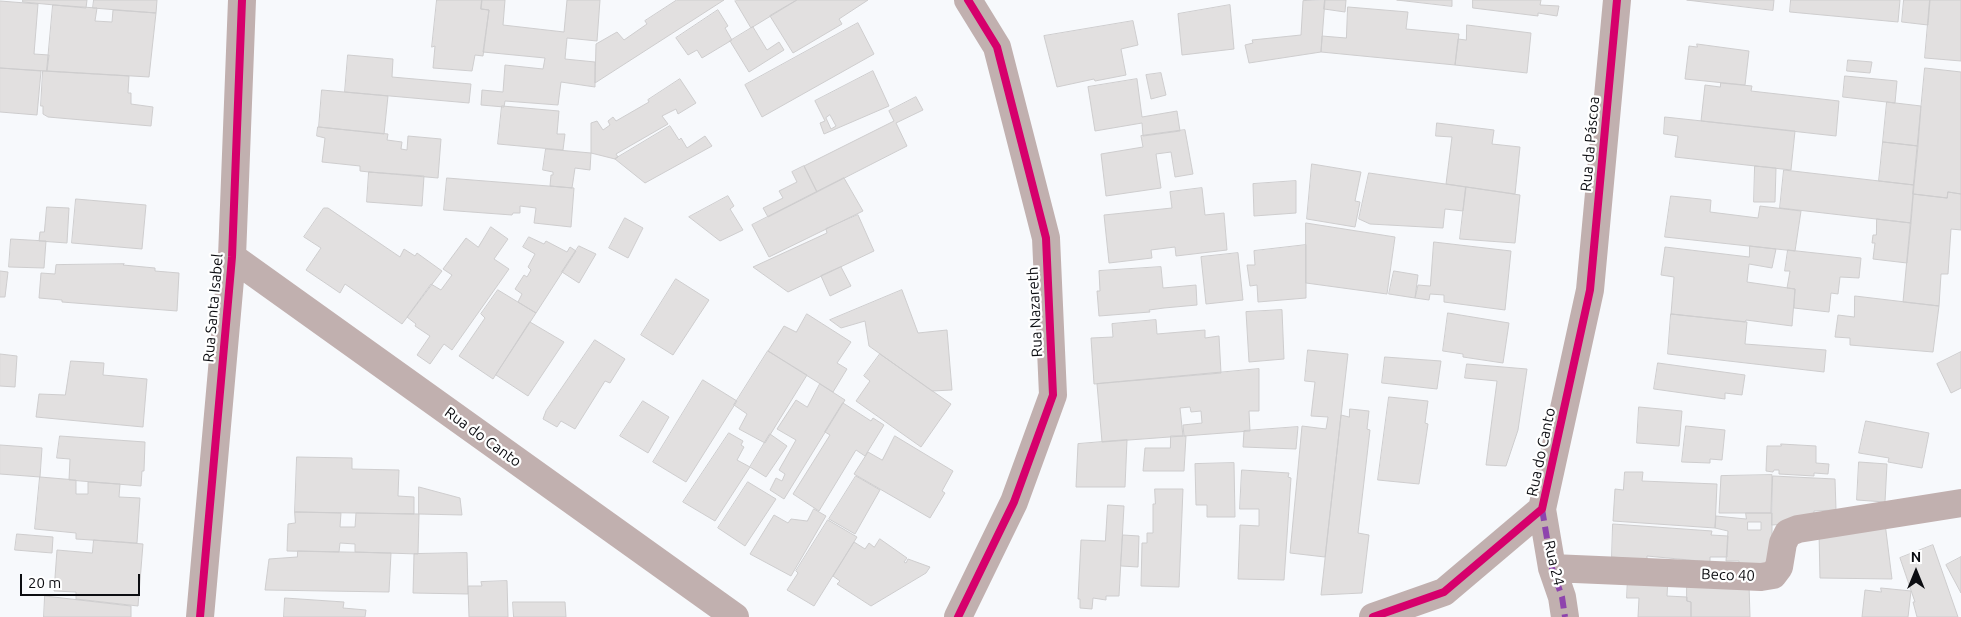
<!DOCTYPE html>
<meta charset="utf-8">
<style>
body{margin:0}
#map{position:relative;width:1961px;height:617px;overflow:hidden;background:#f7f9fc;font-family:Ubuntu,sans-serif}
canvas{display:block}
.north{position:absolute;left:1891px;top:547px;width:50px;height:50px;-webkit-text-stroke:4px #fff;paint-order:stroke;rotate:0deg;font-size:14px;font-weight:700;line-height:20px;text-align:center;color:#0c0d11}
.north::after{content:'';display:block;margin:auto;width:18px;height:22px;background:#0c0d11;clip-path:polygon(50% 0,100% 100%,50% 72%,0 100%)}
.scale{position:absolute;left:20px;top:574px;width:120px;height:22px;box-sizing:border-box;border:2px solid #0c0d11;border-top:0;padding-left:6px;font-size:15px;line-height:18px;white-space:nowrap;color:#0c0d11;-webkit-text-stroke:4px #fff;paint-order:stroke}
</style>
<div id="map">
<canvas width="1961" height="617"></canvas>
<div class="north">N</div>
<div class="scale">20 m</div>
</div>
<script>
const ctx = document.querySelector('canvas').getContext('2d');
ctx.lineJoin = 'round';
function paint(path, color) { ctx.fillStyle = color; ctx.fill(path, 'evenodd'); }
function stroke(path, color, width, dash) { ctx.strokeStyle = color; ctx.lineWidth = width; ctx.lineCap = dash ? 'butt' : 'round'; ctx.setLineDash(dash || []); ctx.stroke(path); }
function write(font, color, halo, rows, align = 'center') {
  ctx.font = font + ' Ubuntu,sans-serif'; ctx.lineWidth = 4.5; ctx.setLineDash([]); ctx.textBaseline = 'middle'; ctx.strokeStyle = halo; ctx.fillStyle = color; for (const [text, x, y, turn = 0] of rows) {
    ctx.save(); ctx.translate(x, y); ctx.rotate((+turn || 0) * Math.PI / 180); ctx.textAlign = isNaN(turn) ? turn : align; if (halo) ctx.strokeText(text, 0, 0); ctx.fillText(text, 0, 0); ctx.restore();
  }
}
const building = new Path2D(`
 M23,0H87L86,8L23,2Z
 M94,0H157L156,13L93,8Z
 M437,0H482L481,9L489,10L483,56L475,55L472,71L433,68L435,46L432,47Z
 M482,0H505L503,25L564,32L567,0H600L597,41L567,38L565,59L595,62V87L561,82L558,105L505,101L504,107L481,105L482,90L503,92L505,65L543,69L545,58L483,52L489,10L481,9Z
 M677,0H724L595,83L596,44L617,32L624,40L647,24L645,21Z
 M736,0H797L751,28L735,1Z
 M797,0H868L839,19L842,24L793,53L770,16Z
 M1325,0L1321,52L1249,63L1245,45L1253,43L1252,40L1301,35L1303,1Z
 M1325,0H1346L1345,12L1324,9Z
 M1397,0H1452V6Z
 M1473,0H1541L1540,5L1559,6L1557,16L1538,13V16L1473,8Z
 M1687,0H1774L1773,10Z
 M1791,0H1900L1898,22L1790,12Z
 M1904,0H1930L1928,25L1902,22Z
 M1930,0H1961V61L1925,58Z
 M0,1L38,4L34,54L49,55L47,71L0,68Z
 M53,5L97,8L95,21L112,22L113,10L156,13L149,77L47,71Z
 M1230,5L1234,49L1182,55L1178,14Z
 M1348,7L1408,12L1406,29L1459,34L1455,65L1321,52L1322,36L1346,38Z
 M718,10L728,26L725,28L732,40L702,58L697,50L688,55L676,38Z
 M1133,21L1138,45L1121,49L1126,75L1095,81L1094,79L1057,87L1044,36Z
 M858,23L874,54L762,117L745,85Z
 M1467,25L1531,33L1527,73L1455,65L1458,39L1466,40Z
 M753,27L767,50L779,42L784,50L749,72L730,41Z
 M1697,44L1749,51L1745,85L1685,79L1689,46L1697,47Z
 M348,55L393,59L392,77L471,84L469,103L345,92Z
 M1848,60L1872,62L1870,73L1847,71Z
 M0,68L41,71L37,115L0,112Z
 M1925,68L1961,72V194L1948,192L1947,198L1913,194Z
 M43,71L129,76L128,93H131V104L153,107L151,126L48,117L43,114V106H41Z
 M873,71L889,106L824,134L820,123L825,121L815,101ZM830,115L836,126L831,129L826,118Z
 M1161,73L1166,95L1151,99L1146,75Z
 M1845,76L1897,81L1895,103L1843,97Z
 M680,79L696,103L678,114L676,109L662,116L668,124L616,154L618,157L615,159L591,153V123L597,121L603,130L610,125L608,121L613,117L616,121L649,102L648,100Z
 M1137,79L1142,117L1177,111L1180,131L1143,136L1142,123L1095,131L1088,87Z
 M1721,83L1752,86L1751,91L1839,101L1836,136L1701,121L1705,85L1720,87Z
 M322,90L388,96L384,134L319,127Z
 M916,97L923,110L896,123L907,146L817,192L804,166L894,121L889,111Z
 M1887,102L1921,106L1918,146L1883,142Z
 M502,106L559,111L557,134H565L563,150L498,144Z
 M1665,117L1795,131L1791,170L1675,157L1678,136L1664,134Z
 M1437,123L1494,130L1492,144L1520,147L1515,194L1446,184L1452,137L1436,136Z
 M670,126L679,140L681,138L687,148L705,136L712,146L645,183L615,159Z
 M318,127L388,134L387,140L402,142L401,149L407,150L408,136L441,139L438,178L369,172L360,171V166L322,162L325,138L317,136Z
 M1185,130L1193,174L1175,177L1171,152L1156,154L1161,188L1106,196L1101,154L1143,147L1141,136Z
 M1883,142L1918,146L1914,185L1879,181Z
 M546,149L591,153L590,170L575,168L572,188L550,186L551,175H553V172L543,170Z
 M1312,164L1361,172L1355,201L1360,202L1355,227L1307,219Z
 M804,166L817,192L768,217L763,208L783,198L779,191L797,182L792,172Z
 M1755,166L1776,168L1775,202H1754Z
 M1784,170L1914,185L1911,223L1780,208Z
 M369,172L424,176L422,206L367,202Z
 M1369,173L1466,187L1463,211L1445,209L1443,228L1370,224L1359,219Z
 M447,178L574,188L571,227L534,223L536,208L520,206V213H513L512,215L444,210Z
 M844,178L863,211L769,257L752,225Z
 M1296,181V213L1254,216L1253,184Z
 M1466,187L1520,195L1515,243L1460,239Z
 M1202,188L1205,215L1224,213L1227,250L1176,256L1175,247L1151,250L1152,258L1109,263L1104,215L1172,208L1170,192Z
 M1948,192L1961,194V230L1951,229L1948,274H1941L1939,306L1903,302L1913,194L1947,198Z
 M728,196L734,206L730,209L743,230L720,241L689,217Z
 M1671,196L1711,200L1710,212L1758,218L1760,206L1801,211L1795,251L1665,237Z
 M76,199L146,205L142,249L72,243Z
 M47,207L69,208L67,243L39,241L40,232H44Z
 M324,208H328L400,257L404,249L415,256L417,253L442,271L402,324L345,284L340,293L306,270L321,248L304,237Z
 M858,215L874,251L788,292L753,267L827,233L826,229Z
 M625,218L643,228L628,258L609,248Z
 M1877,219L1911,223L1907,263L1873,259L1875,243H1872L1873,235H1876Z
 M1306,223L1395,237L1387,294L1306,283Z
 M491,227L508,239L494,259L509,269L452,350L444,344L430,364L417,355L430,336L415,326L416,324L407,317L431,284L441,290L452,275L443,269L466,238L478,247Z
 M529,237L544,244L546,241L567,252L570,247L576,251L536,313L518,302L522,294L515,289L524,275L527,277L531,270L528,267L535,254L523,247Z
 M11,239L46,241L44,268L9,267Z
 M1434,242L1511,251L1505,310L1444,302V295L1430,294L1429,300L1415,298L1418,285L1430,286Z
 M1306,245V298L1258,302L1257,285L1250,286L1247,265H1255L1254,251Z
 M579,246L596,254L579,283L562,272Z
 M1750,246L1776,249L1772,268L1749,264L1747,282L1795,289L1792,326L1746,320L1745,322L1671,314L1674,277L1661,275L1665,247L1749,257Z
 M1788,250L1861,258L1859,278L1840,277L1838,294L1831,293L1829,312L1794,308L1795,289L1787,288L1790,271H1785Z
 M1238,253L1243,300L1206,304L1201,257Z
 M124,264L123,265L155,268V271L179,273L177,311L62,302V300L39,298L41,273L55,274L56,265Z
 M841,267L851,286L830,296L821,276Z
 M1161,267L1163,288L1196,285L1197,305L1164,308L1149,310L1150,312L1099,316L1097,291H1100L1099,271Z
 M0,271L8,272L5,297H0Z
 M1394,271L1418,275L1415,298L1389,294Z
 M676,279L709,300L673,355L641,335Z
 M498,290L536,313L493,379L459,356L485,318L481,314Z
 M902,290L918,333L947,330L952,390L932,391L869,346L865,321L841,328L830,320Z
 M1855,296L1939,306L1933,352L1850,345V338L1835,337L1838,315L1854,317Z
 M1282,310L1284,359L1249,362L1246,312Z
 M1448,313L1509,323L1503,363L1463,357V354L1443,351Z
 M807,314L851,342L837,363L847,369L833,392L768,351L784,326L796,332Z
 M1671,314L1747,322L1745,344L1826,350L1824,372L1668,354Z
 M1156,320L1157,334L1205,330V338L1219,336L1221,373L1094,384L1091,338L1113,337L1112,324Z
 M530,322L564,342L528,396L496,375Z
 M595,340L625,359L610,383L605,381L575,429L561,421L557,427L543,419L546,411Z
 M1308,350L1348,354L1325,557L1290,553L1302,426L1326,429L1328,417L1311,416L1315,382L1305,381Z
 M768,351L807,375L765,443L739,429L747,414L734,405Z
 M1961,352V388L1951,393L1937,364Z
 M0,354L17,356L15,387L0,386Z
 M880,354L951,404L921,447L856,401L870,381L864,376Z
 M1385,357L1441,361L1437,389L1382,383Z
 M71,361L104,363L103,375L147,379L143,427L36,417L39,394L65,395Z
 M1658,363L1745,375L1742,395L1725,393V399L1654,389Z
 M1467,364L1527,369L1518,430L1506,466L1486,465L1497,381L1465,378Z
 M1259,369V411H1249L1250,431L1184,436L1183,425L1202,423L1201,411L1191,412L1190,407L1180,408L1183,436L1102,442L1097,384Z
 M703,380L737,401L686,482L653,462Z
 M820,384L845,400L784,499L770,490L776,478L782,481L785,474L779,470L796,440L777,429L796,400L807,407Z
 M1389,397L1428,401L1425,423L1428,424L1419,484L1378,480Z
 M643,401L669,417L648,453L620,436Z
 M843,403L871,421L873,418L884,425L865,456L856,450L819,511L793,494L830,435L825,432Z
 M1639,407L1682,411L1679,446L1637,443Z
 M1350,409L1369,411L1367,429L1370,430L1358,533L1369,535L1362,593L1321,595L1341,415L1349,417Z
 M1866,421L1929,433L1922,468L1888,462L1889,458L1859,453Z
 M1686,426L1725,430L1722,460L1710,459V463L1682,462Z
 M1298,427L1296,449L1243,447L1244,431Z
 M729,433L743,441L741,445L744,447L737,460L750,467L715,521L683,502Z
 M770,434L787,446L766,477L750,467Z
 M60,436L145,442L144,471H142L141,486L69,480L70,459L57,458Z
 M895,436L953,471L942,491L945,493L930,518L854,474L868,452L882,460Z
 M1171,436H1186L1184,471H1143L1145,448H1170Z
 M1127,440L1125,487H1076L1078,444Z
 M1781,444L1816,446V463L1829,464L1828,474L1814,473V476L1779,474V470H1774L1773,472L1766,471L1767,446H1781Z
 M0,445L42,448L40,477L0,474Z
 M297,457L352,458V469L399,470L398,496L414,497V514L295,512Z
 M1859,462L1887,464L1885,502L1857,500Z
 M1234,463L1235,517H1207V505H1196L1195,464Z
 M1242,470L1289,473L1288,477L1291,478L1284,580L1238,579L1240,525L1259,526V509H1240Z
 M1625,472H1643L1642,481L1717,484L1715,528L1613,521L1615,489L1623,490Z
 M1772,475L1771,513H1719L1721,476Z
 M856,476L880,490L855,534L829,519Z
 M1773,476L1835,479L1836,510L1814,511V515L1801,523L1772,525Z
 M40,477L76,480V494H88V482L120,484L119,497L140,498L137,543L76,539V533L35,529Z
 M748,482L776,499L745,546L718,528Z
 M419,487L460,498L462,515L419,514Z
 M1155,489H1183L1179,587L1141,586L1142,543H1147V533H1153V504H1155Z
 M1108,505L1124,506L1119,596H1106V600L1093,598L1092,609L1080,608V599H1078L1081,540L1105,541Z
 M814,509L826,516L791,576L750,554L774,515L788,523L791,519L807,521Z
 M295,512L341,513L340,527H355L356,513L419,514L418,554L355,552V544L340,543L339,552L287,551L288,524L295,523Z
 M1746,513H1772V542L1766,568L1739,567V561H1726L1728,531L1715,528L1716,516L1746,519ZM1748,522H1761V530H1748Z
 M828,520L857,537L814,606L787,590L798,573L796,571Z
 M1885,523L1892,579L1820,578L1819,532Z
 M1613,524L1712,531L1711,535L1728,536L1727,557H1710V562L1647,556V560L1612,557Z
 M17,534L53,537L52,553L15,550Z
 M1123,535L1139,536L1138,567L1121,566Z
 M880,539L907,558L904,562L906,563L908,559L930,567L926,573L871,606L837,584L840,581L833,576L854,542L865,549L869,543L874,547Z
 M94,540L143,544L138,606L76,599V592L54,591L57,550L92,553Z
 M1933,545L1958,617H1917L1913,602H1915L1900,558Z
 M298,551L391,553L389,592L265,590L269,559L297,557Z
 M467,553L468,594L413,593L414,554Z
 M1961,557V593L1946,565Z
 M1628,577L1668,579L1667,596L1687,597V601L1691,602V617H1638L1639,598H1627Z
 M507,581L508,617H469L468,586H482L481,582Z
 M1687,584L1749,585L1750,617H1691V602L1687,601Z
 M1881,588L1911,591L1908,617H1862L1865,590L1881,592Z
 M45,596L131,606V617H44Z
 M285,598L344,602L343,608L366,610L365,617H284Z
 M513,602H565L566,617H514Z`);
const minor = new Path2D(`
 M232,257L735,617
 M1542,509L1552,568L1562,597L1565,617
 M1552,568L1761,577L1773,575L1779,567L1783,543L1788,533L1798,529L1961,503
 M200,617L232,257L242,0
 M958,617L1014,502L1053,395L1046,238L997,47L968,0
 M1373,617L1444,592L1542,509L1590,290L1617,0`);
const quiet = new Path2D(`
 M1542,509L1552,568L1562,597L1565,617`);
const cycleway = new Path2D(`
 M200,617L232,257L242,0
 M958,617L1014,502L1053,395L1046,238L997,47L968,0
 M1373,617L1444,592L1542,509L1590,290L1617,0`);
const streetNames = [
 ["Rua da Páscoa",1590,144,-85],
 ["Rua Santa Isabel",213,308,-85],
 ["Rua Nazareth",1035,312,-93],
 ["Rua do Canto",483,437,36],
 ["Rua do Canto",1541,452,-78],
 ["Rua 24",1554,563,77],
 ["Beco 40",1728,575,2]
];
paint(building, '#e2e0e0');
stroke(building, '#cecdce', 1);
stroke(minor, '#c1b0af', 28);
stroke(quiet, '#8e44ad', 6, [12, 6]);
stroke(cycleway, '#d6006c', 8);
write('15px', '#0c0d11', '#fff', streetNames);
</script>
